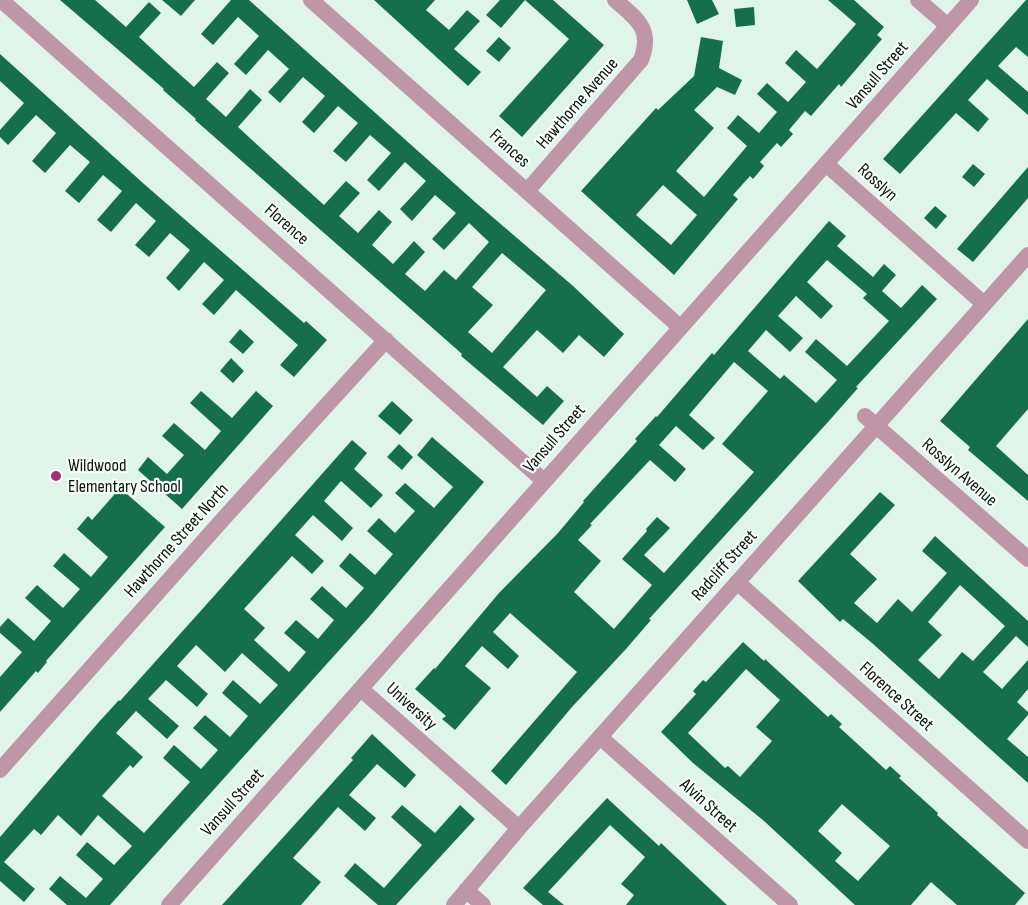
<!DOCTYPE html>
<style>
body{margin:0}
canvas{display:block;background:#e0f5ea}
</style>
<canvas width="1028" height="905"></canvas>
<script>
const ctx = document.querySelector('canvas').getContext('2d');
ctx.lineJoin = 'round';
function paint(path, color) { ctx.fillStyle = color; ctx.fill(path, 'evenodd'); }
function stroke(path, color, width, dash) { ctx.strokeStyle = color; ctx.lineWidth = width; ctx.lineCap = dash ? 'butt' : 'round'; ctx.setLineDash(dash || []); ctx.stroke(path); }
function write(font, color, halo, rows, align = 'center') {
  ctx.font = font + ' "Sofia Sans Condensed",sans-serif'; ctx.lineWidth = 4.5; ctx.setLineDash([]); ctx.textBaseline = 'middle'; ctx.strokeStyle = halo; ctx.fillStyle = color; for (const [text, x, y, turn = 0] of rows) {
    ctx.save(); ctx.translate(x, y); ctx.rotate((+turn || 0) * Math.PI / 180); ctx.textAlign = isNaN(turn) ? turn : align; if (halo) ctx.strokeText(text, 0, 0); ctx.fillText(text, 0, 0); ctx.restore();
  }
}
const building = new Path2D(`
 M60,0H95L126,27L149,2L161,13L139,37L166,62L194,87L217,62L229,73L206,99L226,117L250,89L262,100L238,127L264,151L324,205L346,181L360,193L339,216L358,233L379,210L392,222L372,245L393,264L414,241L425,252L405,274L425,291L444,270L456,280L489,242L469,223L444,250L432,239L456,213L435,195L412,221L400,209L426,181L405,162L379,191L367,180L391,153L370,135L346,162L333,151L358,123L338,106L314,133L302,122L325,96L303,77L280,103L268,92L289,69L268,50L246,75L234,64L259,36L238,17L213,45L201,34L231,0H249L475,202L573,286L624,334L604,357L579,335L563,353L537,330L503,367L537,397L547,386L564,401L543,425L461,356L462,354L428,324L195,120L196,119L163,90L164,89ZM502,253L546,290L492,353L468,332L493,305L472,287Z
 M162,0H195L181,16Z
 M374,0H435L426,10L449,30L467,10L480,21L454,49L481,72L468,86Z
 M500,0H553L604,45L522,137L499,116L569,39L525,0L501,28L486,15Z
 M687,0H712L719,14L697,24Z
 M828,0H854L884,27L877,35L882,39L841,87L839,84L811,116L805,111L789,130L793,134L781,147L777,143L760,162L764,166L753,179L750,176L733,195L738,199L674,275L581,191L656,108L658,110L694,76L701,37L723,41L719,68L742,80L735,95L717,87L694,110L714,128L676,171L704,197L747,146L727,128L738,115L759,133L777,112L757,94L767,83L788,102L806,82L785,63L796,50L817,69L856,24ZM663,185L697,215L671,245L636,215Z
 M1026,0H1028V57L1016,47L998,66L1028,92V115L987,79L968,100L989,119L978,132L956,113L900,174L883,159Z
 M754,7L755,25L736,27L734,9Z
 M499,37L511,48L499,62L486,51Z
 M0,54L144,184L304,323L306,321L327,340L294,377L280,365L298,345L236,290L214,315L202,304L224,280L204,262L179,291L166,278L190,250L170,233L149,257L135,245L156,221L136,203L111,232L97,220L122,191L103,175L79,203L65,191L90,162L70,145L45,173L32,161L56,133L36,115L8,145L0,137V130L24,103L0,81Z
 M973,164L985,174L974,187L962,177Z
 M1028,167V198L973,262L957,249Z
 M935,206L947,216L936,229L924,218Z
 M829,221L846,236L837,246L873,277L884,264L896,275L882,291L901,308L922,285L937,299L856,387L858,388L828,422L649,619L651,620L626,649L572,707L506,785L491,771L577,672L510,613L493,632L519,656L508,669L482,646L465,666L491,688L455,730L442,719L446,716L415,689L434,668L435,669L499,593L558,533L584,502L583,501L637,441L635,439L656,416L657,417L712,353L714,355ZM827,260L867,294L863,298L889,321L847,366L816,339L805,352L837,380L816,403L784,375L780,379L748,351L766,330L790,352L803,338L778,316L796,296L821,319L833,306L807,282ZM734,362L768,391L722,444L754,472L664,573L644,555L670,528L657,517L646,529L647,531L622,559L652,585L614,629L574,592L601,561L578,540L592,525L590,524L650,460L675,482L686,469L659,445L676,426L703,450L715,438L689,415Z
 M1028,319V409L996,446L1028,475V501L968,450L970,447L940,421Z
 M240,329L254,342L243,354L229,342Z
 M231,358L244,371L233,383L220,371Z
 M201,391L232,418L256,391L273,406L182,509L138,470L148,457L167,474L184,455L162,436L174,423L205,450L221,431L190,403Z
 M392,401L413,420L400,435L378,416Z
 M432,437L484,482L369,617L110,905H67L49,889L60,876L86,898L103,879L76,855L87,842L114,865L132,846L98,815L81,836L58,815L41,835L34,829L4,862L35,889L24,902L0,881V837L98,723L119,700L120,701L214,596L352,440L367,453L354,469L383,495L371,508L341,481L324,501L353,528L342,541L313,515L295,535L324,561L312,574L292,556L244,609L265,628L254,640L289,672L306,652L284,633L296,620L318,639L334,620L310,599L322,586L346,608L364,588L339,566L350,553L375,575L393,554L367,531L379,518L395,533L415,511L395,493L405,483L434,508L453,487L417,455ZM196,645L225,672L242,653L278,685L260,704L233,680L222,693L248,716L230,737L205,715L193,728L218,750L201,769L174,745L163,758L190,782L144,833L102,796L130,765L133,768L143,757L116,733L136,711L167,739L179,726L148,699L166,680L197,707L208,694L177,666Z
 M399,444L413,457L402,470L387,457Z
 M120,488L165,527L46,661L47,662L38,673L36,671L0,712V677L22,652L0,633V627L8,618L34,641L51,621L25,598L37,585L63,608L80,589L53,566L64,553L91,577L108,557L77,529L88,516L92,520Z
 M880,492L895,505L850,554L877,579L854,603L877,623L898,599L912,612L947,573L922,551L935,536L1028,621V647L1016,636L983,672L1002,689L1028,660V689L1017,702L1028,712V715L1007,739L1028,757V783L872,643L843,619L840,622L798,581ZM960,585L1005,626L973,661L962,652L939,679L918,660L942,635L928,622Z
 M743,642L764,661L765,659L828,717L831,714L842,724L839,727L886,770L890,766L901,776L899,778L938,813L937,815L1025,893L1015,905H957L931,882L911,905H855L764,821L693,763L661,732L696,694L693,691L703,680L706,682ZM746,669L780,700L756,727L772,741L740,777L728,766L725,768L688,733ZM842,804L890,846L858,881L835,861L842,853L818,831Z
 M372,734L416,775L405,788L377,764L349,795L376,818L365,831L338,807L309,840L293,858L321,882L301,905H222L353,760L351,758Z
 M607,798L659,846L661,843L727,905H626L634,895L621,884L645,857L610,825L548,892L564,905H543L523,888Z
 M402,805L435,833L460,805L475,819L396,905H378L344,876L355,863L384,888L414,854L422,845L391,817Z`);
const street = new Path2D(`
 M1,0L544,481
 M311,0L680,327
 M918,0L948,26
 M826,164L984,304
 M527,191L641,60C653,29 637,19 615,0
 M865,416L1028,559
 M737,582L1028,841
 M361,689L519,828
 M600,737L790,905
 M0,770L224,518L386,340
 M466,890L483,905
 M169,905L971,0
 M454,905L519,828L1028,255`);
const markers = [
 [56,476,6,"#ac2b77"]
];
const streetNames = [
 ["Vansull Street",878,76,-49],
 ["Hawthorne Avenue",578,104,-49],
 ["Frances",509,149,42],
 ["Rosslyn",877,183,42],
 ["Florence",286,225,41],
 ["Vansull Street",555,439,-49],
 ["Rosslyn Avenue",959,473,41],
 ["Hawthorne Street North",177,541,-48],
 ["Radcliff Street",725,566,-48],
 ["Florence Street",896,697,42],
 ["University",411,707,42],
 ["Vansull Street",233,803,-48],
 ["Alvin Street",708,806,42]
];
const poiNames = [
 ["Wildwood",68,466],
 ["Elementary School",68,487]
];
paint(building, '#156f4f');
stroke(street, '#be96a8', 16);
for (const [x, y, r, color] of markers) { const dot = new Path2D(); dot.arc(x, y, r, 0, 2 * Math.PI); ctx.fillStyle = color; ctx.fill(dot); stroke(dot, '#f6fffa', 2); }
write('18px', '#09100d', '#f6fffa', streetNames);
write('18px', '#09100d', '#f6fffa', poiNames, 'left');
</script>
